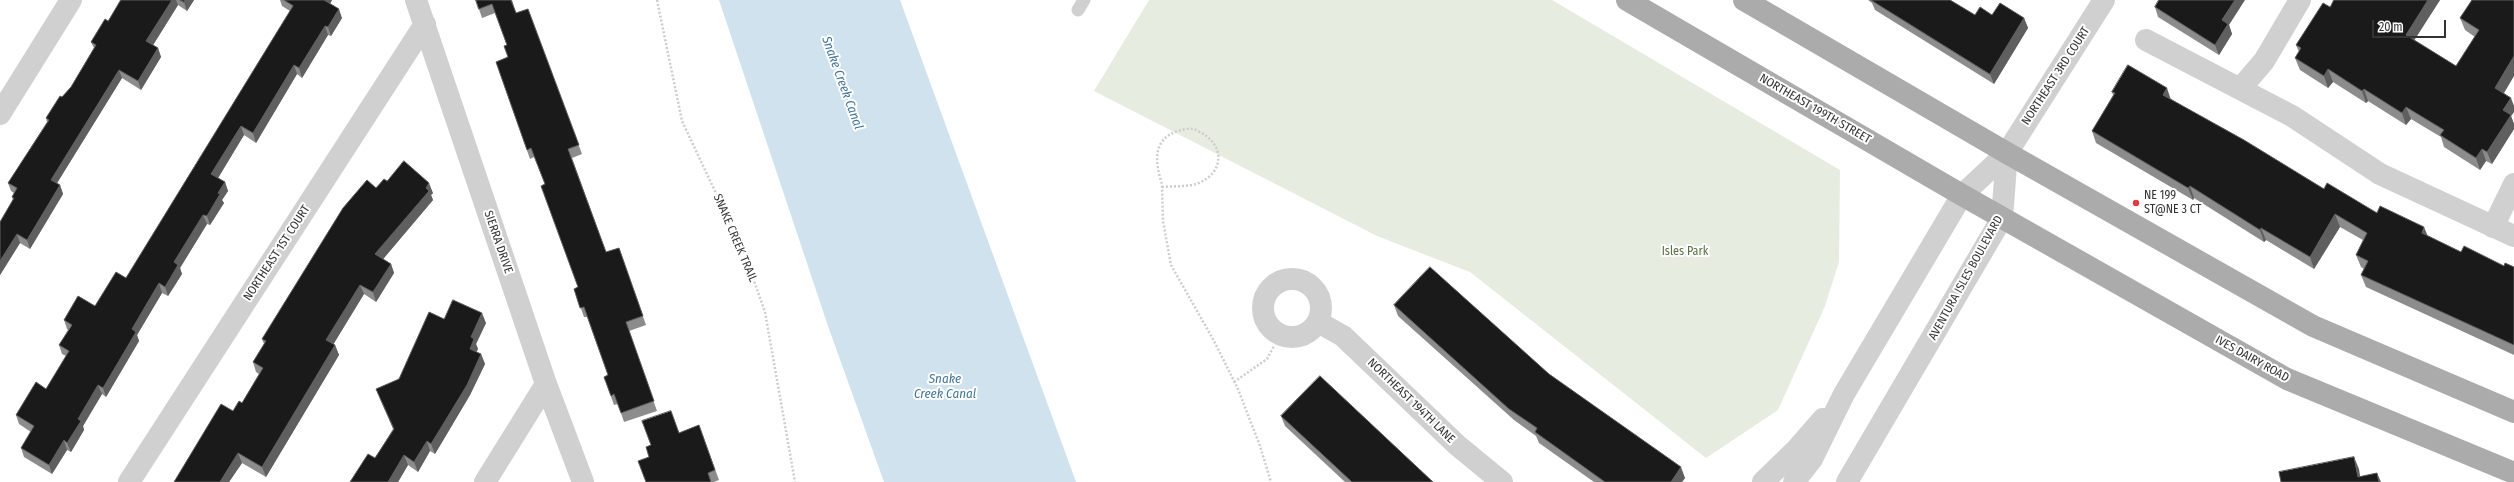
<!DOCTYPE html>
<style>
body{margin:0}
#map{position:relative;width:2514px;height:482px;overflow:hidden;background:#fff;font-family:"Fira Sans Condensed",sans-serif}
canvas{display:block}
.scale{position:absolute;left:2372px;top:20px;width:74px;height:18px;box-sizing:border-box;border:2px solid #333;border-top:0;padding-left:5px;font-size:12px;line-height:14px;white-space:nowrap;color:#333;-webkit-text-stroke:3px #fff;paint-order:stroke}
</style>
<div id="map">
<canvas width="2514" height="482"></canvas>
<div class="scale">20 m</div>
</div>
<script>
const ctx = document.querySelector('canvas').getContext('2d');
ctx.lineJoin = 'round';
function paint(path, color) { ctx.fillStyle = color; ctx.fill(path, 'evenodd'); }
function stroke(path, color, width, dash) { ctx.strokeStyle = color; ctx.lineWidth = width; ctx.lineCap = dash ? 'butt' : 'round'; ctx.setLineDash(dash || []); ctx.stroke(path); }
function write(font, color, halo, rows, align = 'center') {
  ctx.font = font + ' "Fira Sans Condensed",sans-serif'; ctx.lineWidth = 4; ctx.setLineDash([]); ctx.textBaseline = 'middle'; ctx.strokeStyle = halo; ctx.fillStyle = color; for (const [text, x, y, turn = 0] of rows) {
    ctx.save(); ctx.translate(x, y); ctx.rotate((+turn || 0) * Math.PI / 180); ctx.textAlign = isNaN(turn) ? turn : align; if (halo) ctx.strokeText(text, 0, 0); ctx.fillText(text, 0, 0); ctx.restore();
  }
}
const green = new Path2D(`
 M1149,0H1552L1840,170L1839,262L1825,306L1778,410L1706,458L1470,272L1377,236L1094,91Z`);
const water = new Path2D(`
 M719,0H900L1076,482H884L828,326Z`);
const path = new Path2D(`
 M657,0L682,121L745,255L765,312L795,482
 M1162,187C1172,186 1186,187 1196,184C1225,174 1226,144 1198,131C1192,127 1184,129 1178,131C1152,139 1155,163 1162,184V187L1163,221L1171,265L1214,341L1238,389L1260,446L1271,482
 M1234,382L1267,359L1274,346`);
const service = new Path2D(`
 M1078,10L1084,0`);
const minor = new Path2D(`
 M416,0L546,384L583,482
 M2146,40L2292,116L2380,174L2514,236
 M2240,89L2264,61L2300,0
 M0,114L71,0
 M2493,227L2514,184
 M1263 308a29 29 0 1 1 58 0a29 29 0 1 1-58 0Z
 M1318,322L1343,336L1457,445L1502,482
 M129,482L425,24
 M485,482L546,384
 M1763,482L1796,450L1823,419
 M1794,482L1812,459L1844,394L1962,195L2007,153L2104,0
 M1847,482L2002,218L2007,153`);
const primary = new Path2D(`
 M1627,0L1962,195L2287,379L2514,473
 M1744,0L2007,153L2313,326L2514,412`);
const wall = new Path2D(`
 M121,0H194L187,11L178,5L153,45L158,48L161,57L141,90L122,78L57,183L60,185L63,194L30,249L20,243L0,275V222L13,200L12,197L14,193L11,191L8,183L47,122L46,118L71,87L94,48L91,42L108,21Z
 M280,0H332L330,4L342,18L331,36L328,35L302,78L297,74L256,143L244,135L218,178L225,182L228,191L222,200L224,203L210,225L207,224L180,268L182,274L168,296L162,293L137,335L139,341L106,397L102,394L83,426L84,430L71,452L67,450L52,474L24,457L21,448L31,432L19,424L16,415L46,389L66,356L62,354L59,345L68,330L67,329L64,320L95,306L126,278L290,11L282,6Z
 M476,0H512L516,13L528,9L582,154L572,158L606,252L619,248L646,325L629,331L657,411L624,422L618,404L614,405L604,377L608,375L587,317H584L574,289L578,287L545,184L534,157L530,159L496,62L508,57L507,45L495,13L482,18Z
 M1868,0H1950L1975,15H1992L2024,18L2028,28L1994,84L1875,10L1872,3Z
 M2440,0L2414,40L2456,66L2475,37L2465,30L2460,18L2472,0L2504,93L2514,106V112L2511,116L2514,124V129L2492,164L2486,161L2480,170L2444,147L2441,137L2411,119L2406,125L2368,101L2366,103L2333,82L2328,88L2300,70L2295,58L2299,52L2296,45L2330,7Z
 M2155,7L2229,25L2232,34L2219,55L2158,17Z
 M2112,92L2171,99L2324,189L2428,236L2461,252L2504,266L2514,267V355L2366,287L2361,275L2364,269L2361,267L2356,255L2363,240L2340,227L2314,269L2266,240L2264,242L2194,198L2193,200L2096,143L2092,131L2113,95Z
 M387,181L433,193L431,195L433,200L383,259L391,264L394,273L376,302L364,294L333,344L335,345L339,355L266,477L242,463L229,482L233,411L242,403L259,374L256,372L253,362L264,344L262,339L376,188Z
 M1394,305L1549,374L1685,478L1682,482H1594L1539,443L1536,436L1514,420L1398,316Z
 M444,319L486,323L476,344L478,349L476,352L481,354L485,364L470,395L435,454L430,451L418,472L408,465L398,482H350L375,458L393,429L380,399L376,389L399,379Z
 M1281,416L1433,482H1345L1285,426Z
 M699,425L719,480L714,482H646L679,433Z`);
const shadedWall = new Path2D(`
 M172,0H176L178,5L150,50L146,41Z
 M185,0H194L187,11L184,2Z
 M324,0H332L327,9Z
 M2235,0H2245L2229,25L2232,34L2219,55L2215,45L2222,20Z
 M2428,0H2440L2410,47L2406,35Z
 M339,9L342,18L331,36L328,27Z
 M2024,18L2028,28L1994,84L1990,74Z
 M325,26L328,35L302,78L299,68Z
 M158,48L161,57L141,90L138,81Z
 M2514,56V76L2500,100L2495,88Z
 M294,65L297,74L256,143L253,133Z
 M2328,69L2333,82L2328,88L2324,76Z
 M119,70L122,78L54,188L51,180Z
 M2167,88L2171,100L2163,95Z
 M2364,89L2368,101L2366,103L2362,91Z
 M2511,98L2514,106V112L2511,116L2514,124V129L2492,164L2487,152L2503,110Z
 M2406,107L2411,119L2406,125L2402,113Z
 M241,126L244,135L215,183L211,174Z
 M2482,149L2486,161L2480,170L2476,158Z
 M225,182L228,191L222,200L224,203L210,225L207,216L218,193Z
 M429,183L433,193L431,195L433,200L379,264L375,254Z
 M60,185L63,194L30,249L27,240Z
 M2190,186L2194,198L2193,200L2188,188Z
 M2335,214L2340,227L2314,269L2310,257Z
 M203,215L207,224L180,268L182,274L168,296L165,287L174,262Z
 M2424,227L2429,239L2422,233Z
 M2261,228L2266,240L2264,242L2260,230Z
 M17,234L20,243L0,275V261Z
 M391,264L394,273L376,302L373,292Z
 M159,283L162,293L137,335L139,341L106,397L103,388L132,329Z
 M360,285L364,294L330,350L326,340Z
 M482,313L486,323L476,344L478,349L473,359L470,349L471,337Z
 M335,345L339,355L266,477L262,467Z
 M481,354L485,364L470,395L435,454L431,444Z
 M98,385L102,394L83,426L84,430L71,452L67,443L78,419Z
 M64,440L67,450L52,474L49,465Z
 M427,441L430,451L418,472L414,462Z
 M238,453L242,463L229,482H220Z
 M404,455L408,465L398,482H388Z
 M2354,457L2359,469L2361,482L2358,477Z
 M1681,467L1685,478L1682,482H1671Z
 M2377,473L2381,482H2379Z`);
const building = new Path2D(`
 M121,0H172L146,41L158,48L138,81L119,70L51,180L60,185L27,240L17,234L0,261V222L14,198L12,197L17,188L8,183L49,120L46,118L60,96L62,97L71,87L96,45L91,42L105,19L108,21Z
 M180,0H185L184,2Z
 M284,0H324L339,9L328,27L325,26L299,68L294,65L253,133L241,126L211,174L225,182L218,193L220,194L207,216L203,215L174,262L178,265L165,287L159,283L132,329L136,332L103,388L98,385L78,419L81,421L67,443L64,440L49,465L21,448L34,426L16,415L36,382L46,389L69,351L59,345L72,325L64,320L78,296L95,306L116,272L126,278L293,6Z
 M476,0H511L516,13L528,9L579,145L568,149L606,252L619,248L643,316L626,322L654,401L621,413L614,394L611,396L604,377L608,375L584,307L580,308L574,289L578,287L541,186L545,184L531,148L527,150L496,62L508,57L504,46L507,45L492,4L479,9Z
 M1871,0H1950L1975,15L1980,7L1992,15L2000,3L2024,18L1990,74Z
 M2159,0H2235L2222,20L2228,24L2215,45L2155,7Z
 M2334,0H2428L2406,35L2456,66L2479,30L2460,18L2472,0H2514V56L2495,88L2511,98L2503,110L2511,115L2487,152L2482,149L2476,158L2440,135L2444,130L2406,107L2402,113L2364,89L2362,91L2328,69L2324,76L2295,58L2301,48L2296,45L2323,3L2330,7Z
 M2128,65L2167,88L2163,95L2244,140L2324,189L2327,183L2377,213L2380,206L2424,227L2422,233L2461,252L2464,246L2504,266L2505,263L2514,267V345L2361,275L2368,261L2356,255L2367,233L2335,214L2310,257L2261,228L2260,230L2190,186L2188,188L2092,131L2115,93L2112,92Z
 M404,161L429,183L426,188L429,191L375,254L391,264L373,292L360,285L326,340L335,345L262,467L238,453L220,482H174L221,404L233,411L239,401L242,403L263,368L253,362L266,341L262,339L343,208L367,180L376,188L384,179L387,181Z
 M1430,267L1549,374L1681,467L1671,482H1605L1535,432L1537,428L1509,409L1394,305Z
 M453,300L482,313L471,337L474,339L470,349L481,354L467,385L431,444L427,441L414,462L404,455L388,482H350L368,454L375,458L394,429L376,389L399,379L429,312L444,319Z
 M1320,376L1433,482H1352L1281,416Z
 M671,411L679,433L699,425L715,470L708,473L711,482H646L638,461L649,457L646,447L651,445L642,421Z
 M2354,457L2358,477L2377,473L2379,482H2281L2279,472Z`);
const markers = [
 [2136,203,4,"#e63946"]
];
const streetNames = [
 ["NORTHEAST 3RD COURT",2056,76,-57],
 ["NORTHEAST 199TH STREET",1815,109,30],
 ["SNAKE CREEK TRAIL",735,238,67],
 ["SIERRA DRIVE",498,242,71],
 ["NORTHEAST 1ST COURT",277,253,-57],
 ["AVENTURA ISLES BOULEVARD",1966,278,-61],
 ["IVES DAIRY ROAD",2252,359,29],
 ["NORTHEAST 194TH LANE",1411,401,44]
];
const poiNames = [
 ["NE 199",2144,196],
 ["ST@NE 3 CT",2144,210]
];
const parkNames = [
 ["Isles Park",1685,252]
];
const waterNames = [
 ["Snake Creek Canal",842,83,70],
 ["Snake",945,379],
 ["Creek Canal",945,394]
];
paint(green, '#e6ecdf');
paint(water, '#cfe2ee');
stroke(path, '#cdcdcd', 2.5, [2, 2]);
stroke(service, '#d0d0d0', 13);
stroke(minor, '#d0d0d0', 22);
stroke(primary, '#ababab', 22);
paint(wall, '#8c8c8c');
paint(shadedWall, '#5f5f5f');
paint(building, '#1a1a1a');
stroke(building, '#5f5f5f', 1);
for (const [x, y, r, color] of markers) { const dot = new Path2D(); dot.arc(x, y, r, 0, 2 * Math.PI); ctx.fillStyle = color; ctx.fill(dot); stroke(dot, '#fff', 1.5); }
write('12px', '#333', '#fff', streetNames);
write('12px', '#333', '#fff', poiNames, 'left');
write('12px', '#56703f', '#fff', parkNames);
write('italic 13px', '#3f7597', '#fff', waterNames);
</script>
